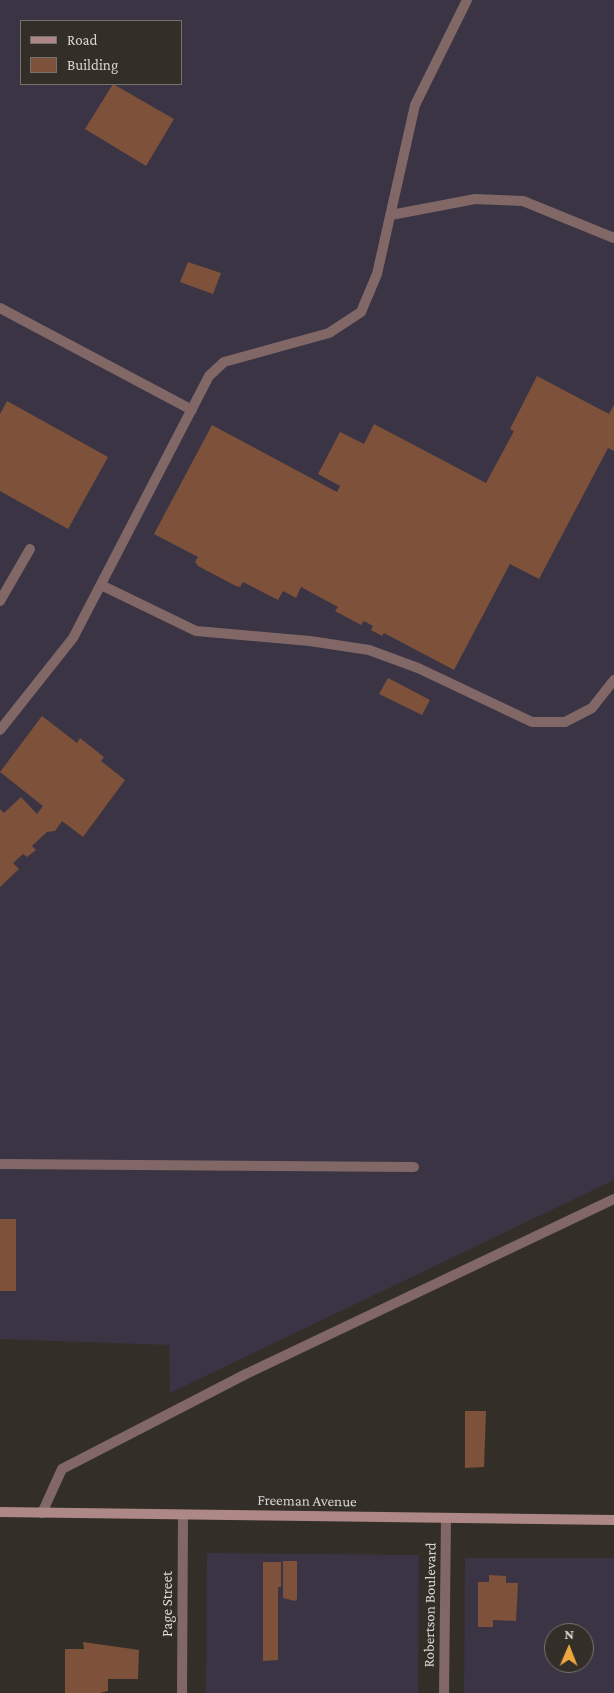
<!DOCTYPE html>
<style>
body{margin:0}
#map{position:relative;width:614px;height:1693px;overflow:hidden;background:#332f28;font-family:"Crimson Pro",serif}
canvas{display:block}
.legend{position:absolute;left:20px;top:20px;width:162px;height:65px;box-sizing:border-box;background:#332f28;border:1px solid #75726c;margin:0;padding:6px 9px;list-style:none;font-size:15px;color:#d8d6d1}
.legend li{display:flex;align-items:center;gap:10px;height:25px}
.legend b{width:25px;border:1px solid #75726c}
.north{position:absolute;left:544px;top:1623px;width:50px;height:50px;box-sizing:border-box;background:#332f28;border:1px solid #75726c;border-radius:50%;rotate:1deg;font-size:14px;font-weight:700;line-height:20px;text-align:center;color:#d8d6d1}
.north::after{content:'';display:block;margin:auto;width:18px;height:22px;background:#f0a63f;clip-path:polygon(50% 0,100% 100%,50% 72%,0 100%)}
</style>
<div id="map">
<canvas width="614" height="1693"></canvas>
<ul class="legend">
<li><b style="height:6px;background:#ae8886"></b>Road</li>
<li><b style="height:14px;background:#7e523a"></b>Building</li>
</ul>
<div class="north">N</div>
</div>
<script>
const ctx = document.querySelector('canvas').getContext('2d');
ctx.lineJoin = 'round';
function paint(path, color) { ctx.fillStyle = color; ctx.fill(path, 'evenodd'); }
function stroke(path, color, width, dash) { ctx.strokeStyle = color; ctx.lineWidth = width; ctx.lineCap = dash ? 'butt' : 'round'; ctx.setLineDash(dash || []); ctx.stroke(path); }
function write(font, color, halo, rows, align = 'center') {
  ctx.font = font + ' "Crimson Pro",serif'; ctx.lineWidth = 4; ctx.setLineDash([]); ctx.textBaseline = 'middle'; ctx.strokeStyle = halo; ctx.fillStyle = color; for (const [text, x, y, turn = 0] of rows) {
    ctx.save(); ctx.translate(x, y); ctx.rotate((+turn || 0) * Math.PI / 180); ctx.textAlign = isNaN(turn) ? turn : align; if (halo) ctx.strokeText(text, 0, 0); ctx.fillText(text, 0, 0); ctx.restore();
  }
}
const industrial = new Path2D(`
 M0,0H614V1180L170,1393L169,1345L0,1339ZM21,21H181V84H21Z
 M207,1553L419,1555L418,1693H206Z
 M465,1558H614V1693H464ZM554,1633H584V1663H554Z`);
const building = new Path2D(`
 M113,84L174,119L146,166L85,129Z
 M188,262L221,273L213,294L180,282Z
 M537,376L609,414L614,405V451L608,448L539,579L510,564L454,670L384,633L382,636L371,630L373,626L364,621L361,625L335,611L338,607L301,587L296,598L283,591L278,600L243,582L240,587L236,586L198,566L195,562L198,557L154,534L212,425L337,492L340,486L318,474L340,432L364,444L374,424L486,483L514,431L510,429Z
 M7,401L108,457L68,529L0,491V414Z
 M388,678L430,700L422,715L379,694Z
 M42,716L77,743L80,738L104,757L101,761L125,780L83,837L62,821L55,831L47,832L32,846L36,850L27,857L23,854L13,863L19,869L0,887V809L4,813L21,797L37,814L43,806L0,772Z
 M0,1219H16V1291H0Z
 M465,1411H486L484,1467L465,1468Z
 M283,1561H297V1599L295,1601L283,1598Z
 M263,1562H281V1587H278V1660L263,1661Z
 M489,1575L506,1576V1583H518L516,1621L493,1620V1627H478V1582H489Z
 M83,1642L139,1650L138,1679H108V1691L100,1693H65V1649H84Z`);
const lane = new Path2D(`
 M391,215L475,199L523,201L614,238
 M0,308L192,410
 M101,585L196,631L310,641L369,650L418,668L532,722H565L592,708L614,680
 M0,601L30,549
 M0,730L73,638L209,376L224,362L329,333L361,312L377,274L415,105L467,0
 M0,1164L414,1167
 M42,1513L62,1469L246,1374L614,1199`);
const street = new Path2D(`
 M182,1693L183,1515
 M444,1693L446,1518`);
const secondary = new Path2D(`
 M0,1512L614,1520`);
const streetNames = [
 ["Freeman Avenue",307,1501,1],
 ["Page Street",167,1604,-90],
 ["Robertson Boulevard",430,1605,-89]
];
paint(industrial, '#3a3444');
paint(building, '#7e523a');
stroke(lane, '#816867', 10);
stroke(street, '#816867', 10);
stroke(secondary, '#ae8886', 10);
write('15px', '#d8d6d1', '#332f28', streetNames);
</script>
